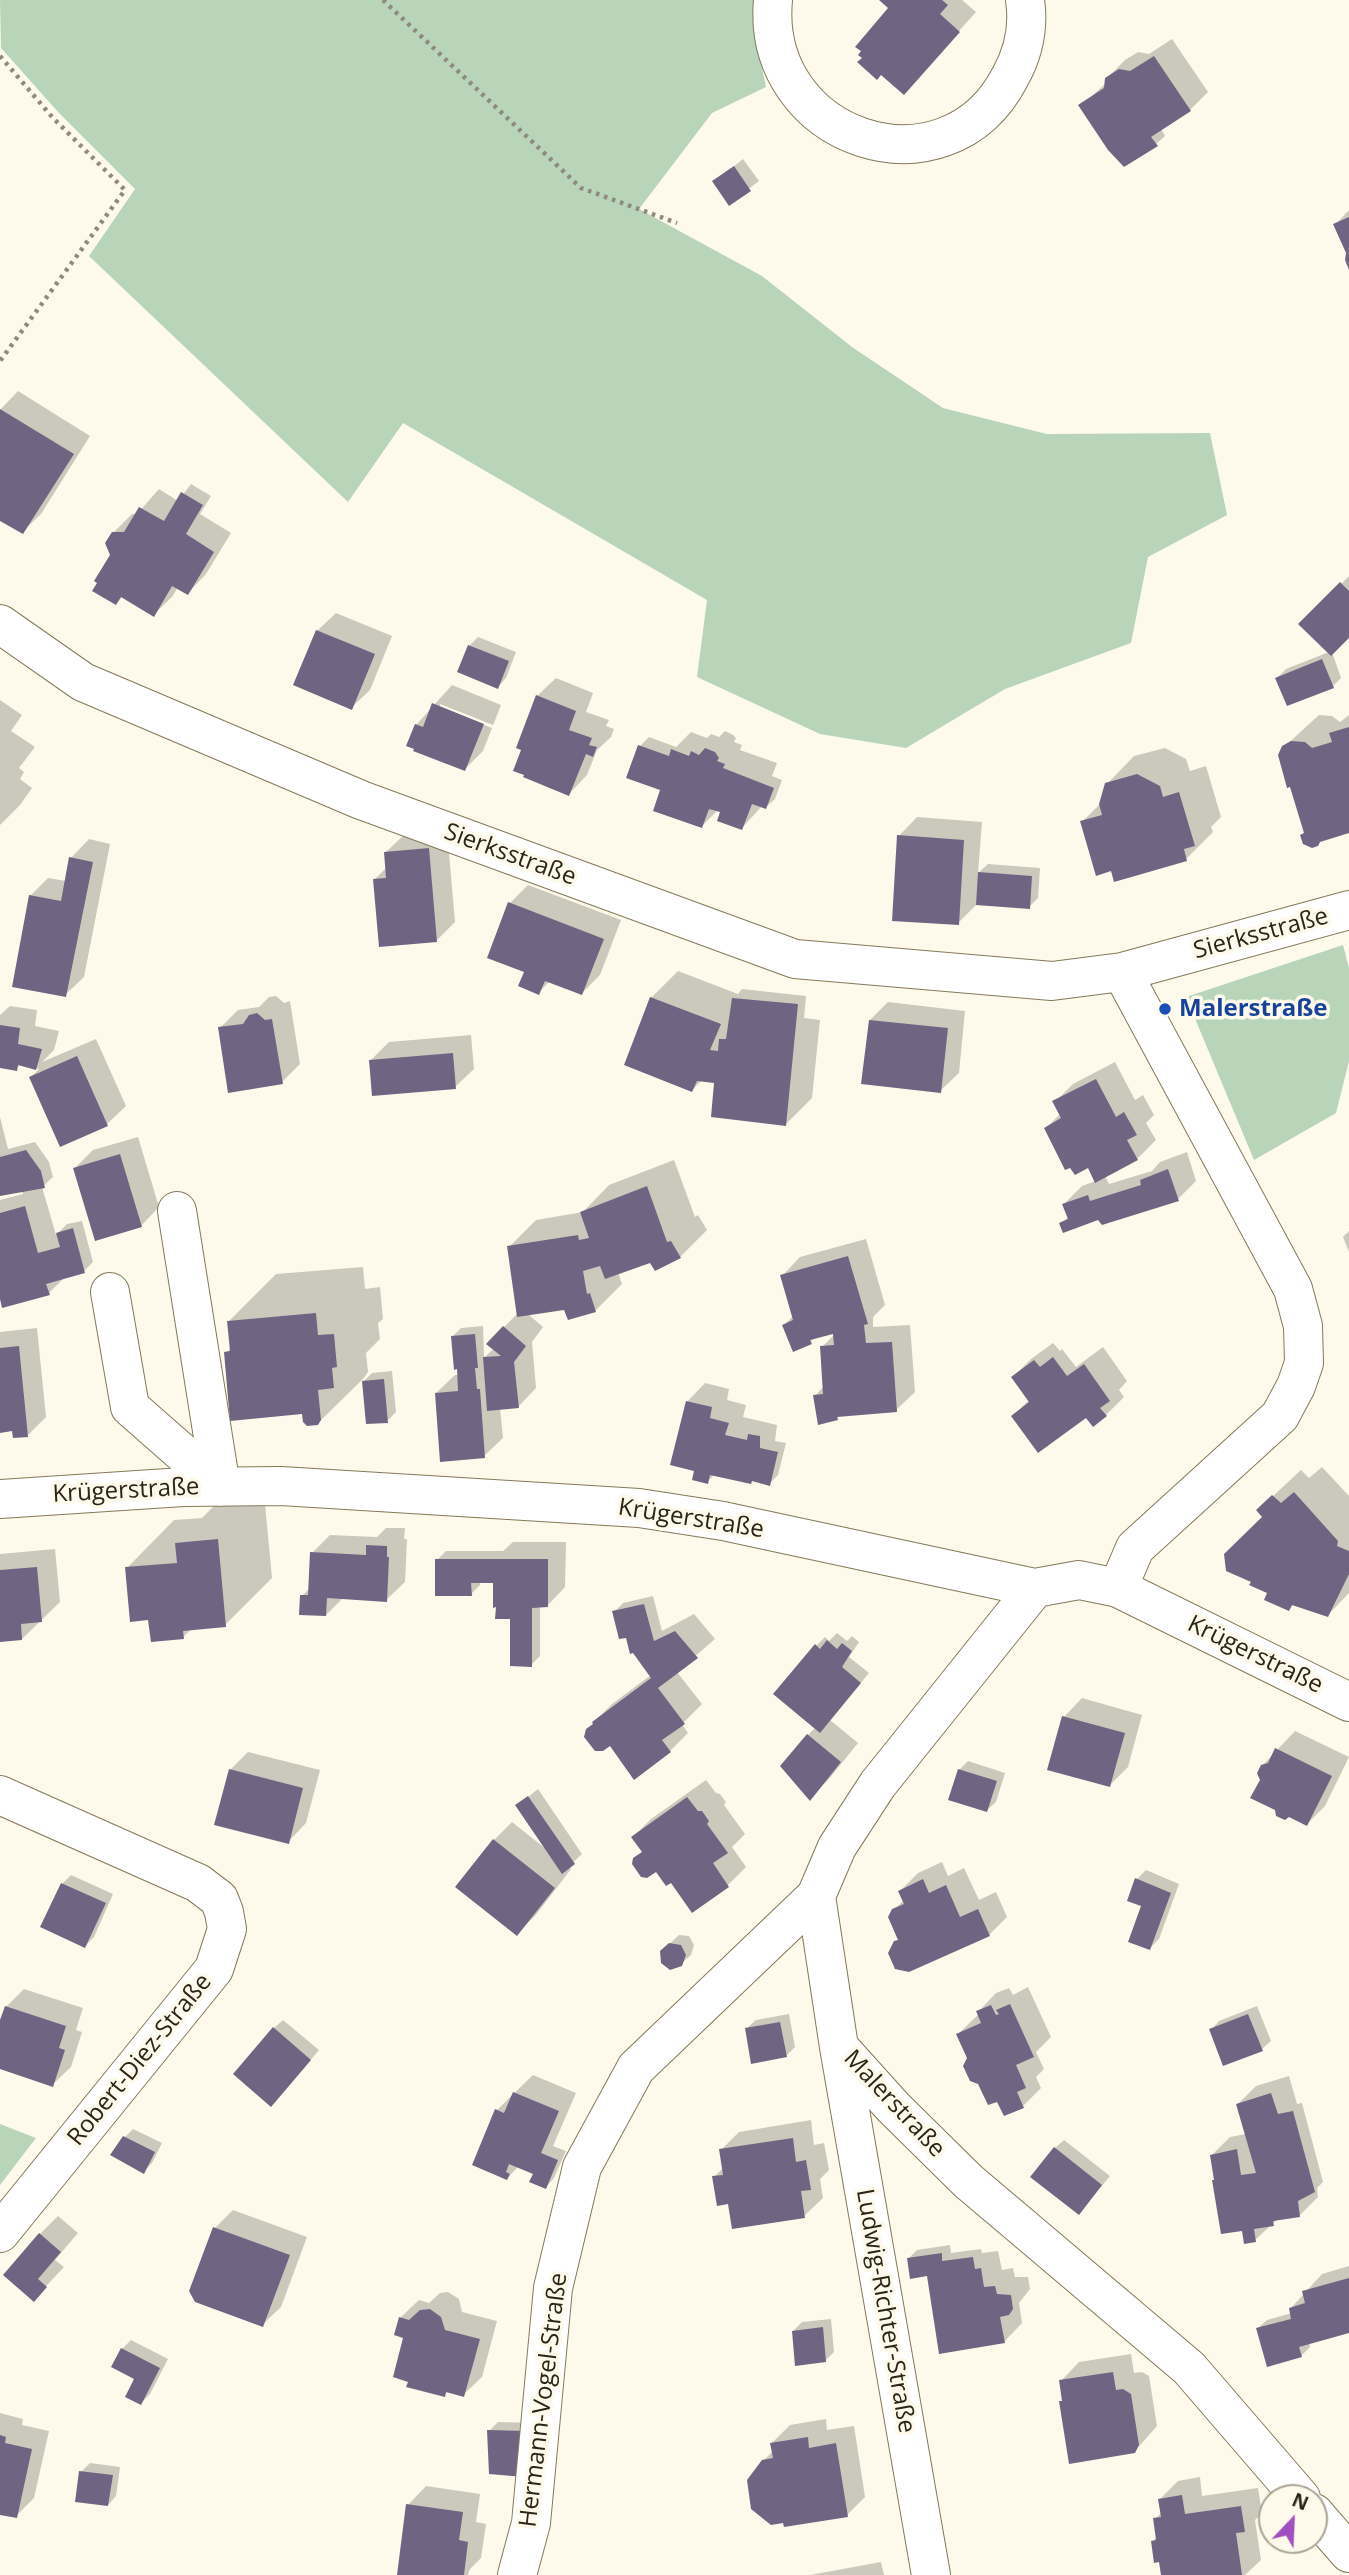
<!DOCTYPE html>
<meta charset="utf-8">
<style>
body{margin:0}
#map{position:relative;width:1349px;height:2575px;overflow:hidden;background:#fefaeb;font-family:"Open Sans",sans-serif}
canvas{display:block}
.north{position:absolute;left:1258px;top:2484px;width:70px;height:70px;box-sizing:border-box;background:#fefaeb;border:2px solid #a9a596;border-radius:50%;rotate:23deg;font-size:19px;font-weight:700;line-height:28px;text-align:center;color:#2a2517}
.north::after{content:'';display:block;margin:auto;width:24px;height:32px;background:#9f4fc0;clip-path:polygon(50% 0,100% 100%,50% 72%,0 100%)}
</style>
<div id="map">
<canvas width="1349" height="2575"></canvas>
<div class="north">N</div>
</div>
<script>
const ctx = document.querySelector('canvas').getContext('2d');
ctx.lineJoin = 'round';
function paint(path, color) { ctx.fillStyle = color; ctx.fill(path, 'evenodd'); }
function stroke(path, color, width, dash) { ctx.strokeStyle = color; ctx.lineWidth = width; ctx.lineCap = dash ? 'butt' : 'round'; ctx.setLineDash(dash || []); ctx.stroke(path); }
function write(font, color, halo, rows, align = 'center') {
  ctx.font = font + ' "Open Sans",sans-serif'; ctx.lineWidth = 7; ctx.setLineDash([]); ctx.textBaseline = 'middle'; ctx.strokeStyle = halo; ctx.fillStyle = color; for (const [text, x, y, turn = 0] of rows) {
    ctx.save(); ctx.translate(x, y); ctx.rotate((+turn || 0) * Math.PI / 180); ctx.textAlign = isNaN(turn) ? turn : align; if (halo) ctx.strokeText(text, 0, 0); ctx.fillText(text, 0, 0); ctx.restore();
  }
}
const green = new Path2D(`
 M0,0H761L758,50L766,87L712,113L639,209L762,276L852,347L943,408L1047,434L1210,433L1227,515L1148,557L1131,643L1005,689L906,748L820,734L697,677L707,600L403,423L348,502L89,256L135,189L59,113L1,48Z
 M1343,945L1349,968V1061L1336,1113L1254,1160L1186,997Z
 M0,2124L36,2138L0,2185Z`);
const shadow = new Path2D(`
 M881,0H962L976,12L904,92L864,57L890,8Z
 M1172,39L1208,92L1190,110L1161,129L1165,136L1156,144L1081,106L1106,83V79L1125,60L1138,52L1149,54Z
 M743,159L759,181L730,203L714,182Z
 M1349,210V266L1348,253L1335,225Z
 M18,391L90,436L41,514L22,532L0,518V410Z
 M191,484L211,496L200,514L231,533L206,574L188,593L178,587L172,597L153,615L123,596L116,603L112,555L113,533L132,514H137L159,489L178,501Z
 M1349,576V636L1332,652L1341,678L1333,686L1277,678L1286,669L1329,652L1301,624Z
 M336,613L392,636L370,690L351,708L317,631Z
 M478,637L516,652L506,678L498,687L469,646Z
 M556,678L593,693L586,712L609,720L606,726L614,729L611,737L597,750L587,775L569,794L537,696Z
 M452,685L501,705L483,751L465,769L416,725ZM440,704L493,725L492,728L440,708Z
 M0,700L22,715L11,731L35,747L19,768L24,772L20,779L32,788L20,805L0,825Z
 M1319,715L1332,716L1340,722L1349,715V831L1306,832L1284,747Z
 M725,731L733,735L736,738L734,742L742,745L740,750L777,763L772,776L782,780L775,799L766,807L762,806L742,828L718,810L702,826L662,789L640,746L649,737L676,747L691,732L707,738L711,734L719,737Z
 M1165,748L1186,759L1190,771L1206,766L1221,817L1211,827L1213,832L1186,859L1112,869L1082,822L1101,803L1107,784L1134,756Z
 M917,817L982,822L978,873L988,864L1040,868L1038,898L1029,907L976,905L958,923L899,836Z
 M447,830L455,922L436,941L375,879L387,867L386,852L405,834Z
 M89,839L110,844L84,977L65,995L30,896L48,878L66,881L71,858Z
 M528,885L621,920L600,975L582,993L550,981L539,992L510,903Z
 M678,971L738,994L742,989L806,996L804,1018L820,1020L812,1098L785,1125L716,1082L702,1080L692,1090L651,998Z
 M276,996L284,1003L290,1001L300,1064L282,1082L220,1028L238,1010L259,1007L269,997Z
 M888,1002L965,1011L959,1073L940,1091L870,1020Z
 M10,1006L37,1010L35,1026L59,1031L54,1050L42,1062L96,1039L126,1106L107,1124L61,1145L31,1077L39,1069L21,1064L16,1069L0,1067V1015Z
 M471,1035L474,1069L455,1087L371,1060L389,1042Z
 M1115,1062L1135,1100L1143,1095L1154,1115L1146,1123L1156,1140L1137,1159L1105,1176L1109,1184L1152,1171L1160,1162L1187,1152L1196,1181L1178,1199L1099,1218L1061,1224L1069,1216L1064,1204L1082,1186L1096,1181L1088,1165L1046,1128L1061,1113L1055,1102L1073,1084Z
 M0,1117L8,1149L35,1142L49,1162L53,1177L42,1187L56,1235L67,1224L82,1221L93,1262L84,1271L65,1277L49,1293H0V1200L23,1194L21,1189L0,1194Z
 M138,1137L159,1207L141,1226L75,1168L93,1150Z
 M674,1160L695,1217L698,1215L707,1230L680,1257L650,1260L618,1272L622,1284L595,1311L565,1308L527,1313L543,1327L532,1342L536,1388L518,1407L500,1408L503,1438L484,1456L436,1393L455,1375H459L452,1337L461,1328L483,1326L484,1358L494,1348L504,1327L518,1313L509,1247L536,1220L583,1212L609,1185Z
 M1349,1231V1252L1343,1237Z
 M866,1239L885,1305L873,1317V1327L910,1325L915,1392L896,1410L841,1414L837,1419L815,1396L824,1386L822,1347L838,1331L816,1337L810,1342L784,1325L793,1316L782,1276L800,1257Z
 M363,1267L365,1289L380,1287L383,1319L378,1323L380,1339L366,1353L368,1372L363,1379L318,1423L226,1353L232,1347L229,1321L276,1274Z
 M37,1328L46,1417L28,1435L13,1430L0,1431V1332Z
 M1053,1343L1060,1351L1062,1349L1076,1367L1103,1347L1127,1381L1119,1390L1124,1397L1106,1415L1013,1416L1029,1400L1013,1377L1031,1359Z
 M392,1371L396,1412L387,1421L364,1381L372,1373Z
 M705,1383L729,1389L727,1400L746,1405L743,1417L777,1425L775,1441L786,1443L778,1475L769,1484L754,1480L751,1482L715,1474L707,1482L697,1470L687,1402Z
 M1322,1467L1349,1496V1593L1328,1615L1294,1604L1289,1609L1270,1592L1264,1517L1258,1510L1301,1470L1309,1478Z
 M264,1493L272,1578L225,1625L193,1628L183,1637L127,1568L174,1520L202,1518L224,1496Z
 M386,1528H405L404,1539H407L405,1582L386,1600L343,1598L326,1615L302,1596L310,1588L312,1553L330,1535L377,1537Z
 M513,1542H566L565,1587L547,1606H540V1656L531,1665L512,1617L494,1582L480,1581V1585L471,1594L437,1560L446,1551H503Z
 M55,1549L60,1602L22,1639L0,1641V1554Z
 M653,1596L662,1631L694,1614L715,1639L677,1672L702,1704L682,1724L688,1733L670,1751L594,1722L612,1704L651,1675L614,1612L623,1603Z
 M837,1633L847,1641L852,1636L859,1642L849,1657L869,1673L830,1720L858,1743L828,1780L810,1798L808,1735L816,1727V1646L825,1637L829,1641Z
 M1082,1698L1142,1715L1128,1767L1110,1785L1064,1717Z
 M1295,1731L1349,1757L1325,1806L1307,1824L1261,1780L1262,1766Z
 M248,1752L320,1770L306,1823L288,1842L230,1770Z
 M968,1761L1005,1773L996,1802L987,1810L959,1770Z
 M706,1780L716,1793L720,1794L726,1802L724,1805L745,1834L732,1847L746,1867L728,1885L693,1910L671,1881L656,1869L634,1859L643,1851L633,1837L651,1819Z
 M538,1789L582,1854L568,1867L571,1869L535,1916L516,1934L494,1840L512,1822L546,1849L517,1806Z
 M942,1862L948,1876L964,1868L979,1900L996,1892L1007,1917L989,1935L896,1942L899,1939L894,1910L904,1900L900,1891L918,1873Z
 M1146,1870L1179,1884L1159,1939L1150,1948L1144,1905L1137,1879Z
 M71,1875L113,1894L94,1937L85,1946L62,1884Z
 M679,1935L689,1936L694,1945L691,1955L681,1964L662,1951Z
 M1028,1987L1051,2037L1036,2052L1044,2069L1036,2077L1041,2088L1023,2106L998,2099L969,2058L958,2034L979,2014L978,2012L996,1993L1009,1988L1013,1995Z
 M24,1989L83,2008L76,2030L82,2032L71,2067L52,2085L0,2067V2025L6,2007Z
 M1257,2006L1271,2041L1262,2049L1211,2030L1219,2021Z
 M789,2014L795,2047L786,2056L747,2028L756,2020Z
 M283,2020L319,2050L280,2096L274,2028Z
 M533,2075L576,2093L553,2146L566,2151L554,2178L546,2187L535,2173L519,2166L507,2178L497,2110Z
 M1289,2076L1297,2104L1302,2103L1323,2182L1317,2188L1318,2197L1300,2215L1279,2218L1255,2240L1243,2229L1216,2178L1212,2155L1230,2137L1246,2134L1238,2104L1256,2086Z
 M811,2120L814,2145L824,2143L829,2170L820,2179L823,2198L804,2216L729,2202L714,2177L724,2167L721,2150L739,2132Z
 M133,2129L162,2143L152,2163L143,2172L124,2138Z
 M1064,2140L1110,2176L1087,2204L1055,2148Z
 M233,2210L307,2237L281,2307L262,2325L215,2228Z
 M58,2216L78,2233L55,2260L64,2267L34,2299L40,2234Z
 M950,2245L951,2253L981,2249L982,2253L998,2251L1002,2270L1013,2268L1015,2277H1028L1030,2289L1019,2303L1022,2323L1004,2342L908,2259L917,2250Z
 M1349,2266V2331L1309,2342L1310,2347L1301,2356L1258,2328L1267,2320L1292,2313L1291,2308L1322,2274Z
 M448,2292L459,2299L462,2312L497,2321L482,2377L463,2395L449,2391L444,2395L406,2337L400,2318L419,2300L429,2303L440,2293Z
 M831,2319L834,2352L825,2361L793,2331L802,2322Z
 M131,2340L168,2359L150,2394L141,2403L137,2378L122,2349Z
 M1131,2354L1134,2373L1142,2372L1149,2376L1157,2426L1134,2452L1061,2402L1064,2399L1061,2381L1079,2362Z
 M0,2413L23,2419L22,2425L49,2431L34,2498L16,2516L0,2513Z
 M826,2419L827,2430L854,2426L865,2497L847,2515L763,2461L773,2451L772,2443L790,2425Z
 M498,2422L535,2423L532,2467L489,2431Z
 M90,2463L120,2467L116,2496L108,2505L81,2472Z
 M1200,2477L1202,2496L1258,2488L1262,2513L1255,2520L1261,2560L1245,2575H1163L1161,2560L1153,2541L1157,2537L1155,2519L1162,2512L1160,2499L1178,2481Z
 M426,2486L480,2494L476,2522L486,2524L481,2558L470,2569L468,2575H399L408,2505Z
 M881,2562L884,2575H810Z`);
const building = new Path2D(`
 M879,0H942L948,5L940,14L960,32L904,95L881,75L877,80L857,62L862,58L858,55L861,51L855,47L888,8Z
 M1154,56L1191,111L1151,137L1158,146L1124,167L1108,150L1078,105L1104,88L1105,78L1119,69L1130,71Z
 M734,166L751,191L729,206L712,181Z
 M1349,217V270L1345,260L1346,253L1333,224Z
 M0,409L74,454L23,534L0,521Z
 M181,492L203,505L186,534L214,552L188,595L172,586L154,617L121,597L116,605L92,591L97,583L94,581L110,555L105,543L112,532H124L139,507L164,521Z
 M1340,582L1349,591V638L1331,656L1298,624Z
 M316,630L375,654L352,710L293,685Z
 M468,645L509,661L498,689L457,672Z
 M1322,659L1334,688L1287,706L1275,678Z
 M536,695L576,711L569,730L592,738L589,745L597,747L593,757L586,754L569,796L523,777L524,775L513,771L521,750L516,748Z
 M432,703L484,724L465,771L413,751L414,749L406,746L415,724L423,727Z
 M1349,727V833L1320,842L1318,846L1312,848L1303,844L1300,835L1304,833L1290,787L1287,788L1278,755L1282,746L1291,741L1305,742L1312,748L1332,742L1329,733Z
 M638,745L669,756L671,749L689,756L691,751L699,755L705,748L715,752L719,758L717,761L725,764L723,768L774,788L766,809L752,804L742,830L717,821L720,812L709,809L702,828L653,811L660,790L626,778Z
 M1137,774L1160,786L1163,797L1179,792L1195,846L1184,849L1187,861L1114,882L1111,871L1096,876L1080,821L1102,815L1099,804L1105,783Z
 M897,835L964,840L959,925L892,921Z
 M429,848L437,942L379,947L373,879L386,878L384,852Z
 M69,857L93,862L66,997L12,987L29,895L61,901Z
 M978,872L1032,876L1030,909L976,905Z
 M508,902L604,939L582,995L545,981L539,995L518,986L524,972L487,958Z
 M650,997L721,1024L710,1050L718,1051L719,1039H726L732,998L798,1004L786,1126L711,1117L714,1083L697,1081L692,1092L624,1065Z
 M257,1013L265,1020L272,1019L283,1084L228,1093L218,1027L243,1024L249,1015Z
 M869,1020L948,1028L941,1093L861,1084Z
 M0,1025L20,1028L18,1044L42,1049L36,1070L18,1065L17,1071L0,1068Z
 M453,1053L456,1089L372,1096L369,1060Z
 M77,1056L108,1126L60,1147L29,1077Z
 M1096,1079L1116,1117L1124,1112L1137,1135L1127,1140L1138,1160L1095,1183L1088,1168L1075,1175L1070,1168L1065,1170L1044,1128L1061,1118L1052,1101Z
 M26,1150L41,1171L45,1188L0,1196V1157Z
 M120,1154L142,1227L95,1241L73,1168Z
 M1168,1169L1179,1201L1102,1225L1098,1220L1063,1233L1059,1223L1068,1219L1062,1204L1088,1195L1090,1201L1141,1185L1140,1180Z
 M647,1186L667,1242L671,1241L681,1258L655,1271L650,1263L605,1279L600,1266L583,1271L587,1294L590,1293L596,1312L568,1320L564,1310L517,1317L507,1246L578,1235L579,1240L589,1238L580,1212Z
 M25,1206L38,1253L60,1247L56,1233L73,1228L85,1273L46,1284L50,1295L2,1308L0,1299V1213Z
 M848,1256L868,1324L864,1325L866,1343L892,1342L897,1412L837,1417L838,1420L818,1425L813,1395L823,1394L820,1346L834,1345L833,1334L810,1340L812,1344L793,1352L782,1325L793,1320L780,1275Z
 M316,1313L318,1335L334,1334L337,1367L332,1368L334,1388L318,1390L321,1420L318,1425L307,1426L303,1422L302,1414L230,1421L224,1352L230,1351L227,1321Z
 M503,1326L526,1346L514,1362L519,1408L487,1411L483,1357L501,1356L486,1344Z
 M475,1334L478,1368H475L477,1389H480L485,1458L440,1462L435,1393L458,1391L457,1369L454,1370L451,1336Z
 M19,1346L28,1437L13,1438L12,1431L0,1433V1348Z
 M1053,1357L1067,1376L1084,1364L1110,1401L1100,1408L1107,1416L1093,1427L1086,1418L1038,1453L1011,1416L1029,1402L1011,1377L1034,1360L1040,1367Z
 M384,1379L388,1423L366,1424L362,1381Z
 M686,1401L712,1407L710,1418L729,1423L725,1435L747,1440L748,1434L760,1436V1448L778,1452L770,1486L752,1481L751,1484L710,1475L708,1484L692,1480L694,1471L670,1465Z
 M1294,1492L1338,1541L1337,1546L1349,1551V1574L1328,1617L1292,1605L1289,1611L1264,1600L1267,1593L1249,1585L1251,1582L1226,1571L1224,1554L1262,1517L1256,1510L1272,1495L1281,1503Z
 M218,1539L226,1627L183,1631L184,1639L151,1642L148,1620L130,1622L125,1567L177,1563L175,1543Z
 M366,1545L387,1546V1557H389L387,1602L327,1598L326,1616L299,1615L300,1595H308L310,1552L366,1555Z
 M435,1559H548V1607L532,1608V1667L510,1666V1619H495L496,1607L493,1608V1583H471L472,1596H435Z
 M37,1567L42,1622L21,1624L22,1640L0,1642V1570Z
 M644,1604L654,1641L675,1631L698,1658L658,1688L685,1724L662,1740L671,1752L634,1780L610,1746L603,1751H595L584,1737L586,1729L593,1724L592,1722L651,1678L633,1653L630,1654L626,1638L619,1639L612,1611Z
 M827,1640L837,1649L842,1643L852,1651L842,1667L861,1683L820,1733L773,1694L815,1644L820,1649Z
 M1062,1716L1125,1733L1110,1787L1047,1770Z
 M807,1734L841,1762L810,1801L780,1766Z
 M1275,1748L1332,1776L1307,1826L1289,1817L1285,1820L1276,1816L1275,1810L1250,1798L1260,1780L1257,1773L1261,1765L1268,1763Z
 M229,1769L303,1788L289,1844L214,1825Z
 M958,1769L997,1781L987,1812L948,1800Z
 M528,1796L575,1864L562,1874L515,1805Z
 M687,1797L698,1811H702L709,1821L707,1824L728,1853L713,1863L729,1887L692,1913L671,1883L666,1886L656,1872L647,1878L641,1877L632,1864L633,1858L642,1852L631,1837Z
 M493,1839L555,1888L517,1936L455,1887Z
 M1135,1878L1171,1893L1150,1950L1128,1942L1141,1906L1127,1901Z
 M923,1879L929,1893L946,1885L960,1917L978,1909L990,1936L909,1972L895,1969L888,1953L894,1941L898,1940L888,1917L892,1909L904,1904L898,1891Z
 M61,1883L106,1903L85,1948L40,1927Z
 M669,1943L681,1945L686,1955L682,1966L670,1970L661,1963L660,1951Z
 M1010,2004L1034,2057L1016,2065L1026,2088L1017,2092L1024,2108L1004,2116L997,2102L988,2105L978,2084L970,2081L963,2066L967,2058L956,2034L981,2023L976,2011L991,2005L996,2015L999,2014L996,2010Z
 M5,2006L66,2026L59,2048L65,2050L53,2087L0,2069V2020Z
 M1248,2014L1263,2051L1223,2066L1209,2029Z
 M780,2022L787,2057L751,2064L745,2028Z
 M273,2027L311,2060L271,2107L233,2074Z
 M513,2092L559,2111L541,2153L558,2160L546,2189L529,2182L533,2174L509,2164L506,2172L510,2174L507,2180L472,2165L495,2109L504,2113Z
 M1271,2093L1278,2114L1293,2111L1315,2192L1298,2201L1300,2217L1273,2221L1274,2226L1254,2229L1256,2242L1244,2244L1242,2231L1221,2234L1212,2180H1214L1210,2155L1237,2149L1241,2175L1256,2173L1236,2104Z
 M123,2136L155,2152L144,2174L110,2155Z
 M793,2138L796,2162L806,2160L811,2190L801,2191L805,2218L732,2229L728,2204L717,2206L712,2176L723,2175L719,2149Z
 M1054,2147L1102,2185L1079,2215L1030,2177Z
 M213,2227L290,2255L263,2327L195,2302L189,2291Z
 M39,2233L61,2252L38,2279L47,2287L34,2302L3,2275Z
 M942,2253V2261L973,2257L975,2269L981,2268L984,2287L995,2286L997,2294L1011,2295L1013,2309L1009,2315L1000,2317L1005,2343L939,2354L927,2276L910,2279L907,2258Z
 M1349,2278V2333L1299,2347L1302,2357L1267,2367L1256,2328L1291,2319L1289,2308L1305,2303L1302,2291Z
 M430,2309L441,2317L445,2330L480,2339L464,2397L446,2392L445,2397L406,2387L408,2382L393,2377L403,2338L394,2335L399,2317L409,2320L420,2310Z
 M823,2327L826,2362L795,2366L792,2331Z
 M121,2348L160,2368L141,2405L125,2397L134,2379L111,2367Z
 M1113,2372L1116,2390L1123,2389L1131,2394L1139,2445L1135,2453L1069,2464L1059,2401H1062L1059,2380Z
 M487,2430L527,2431L524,2477L489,2474Z
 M0,2435L6,2437L5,2443L32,2449L17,2518L0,2515Z
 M808,2437L809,2448L836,2443L848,2517L784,2527L783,2523L771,2525L751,2509L747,2480L762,2460L773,2458L770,2443Z
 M79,2471L113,2475L108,2506L75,2502Z
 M1182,2495L1185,2514L1241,2506L1245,2532L1236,2533L1242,2575H1161L1159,2562L1154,2563L1151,2541L1156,2540L1153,2518L1161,2517L1158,2499Z
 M406,2504L463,2512L459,2540L468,2542L464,2575H397Z`);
const path = new Path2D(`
 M383,0L581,188L677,223
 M0,56L53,118L125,190L0,361`);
const minor = new Path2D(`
 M773,0C760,140 946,201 1010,77C1023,54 1029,27 1025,0
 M0,624L83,682L361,800L795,959L1052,981L1122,972L1349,910
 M177,1211L221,1487
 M110,1292L130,1407L221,1487
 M0,1499L183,1487L281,1486L639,1508L723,1521L1035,1588L1079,1580L1118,1588L1349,1702
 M1118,1588L1135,1548L1280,1416L1296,1386L1304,1363L1303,1326L1293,1289L1122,972
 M0,1795L198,1883L219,1899L224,1912L227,1929L214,1969L0,2233
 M839,2047L893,2107L968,2181L1189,2368L1301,2498
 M1314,2513L1349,2553
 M517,2575L531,2523L553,2288L582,2167L636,2068L816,1896
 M931,2575L839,2047L816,1896L837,1847L878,1784L1035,1588`);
const markers = [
 [1165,1009,7,"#1a4fb4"]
];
const streetNames = [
 ["Sierksstraße",510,855,20],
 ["Sierksstraße",1261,934,-15],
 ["Krügerstraße",126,1491,-3],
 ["Krügerstraße",691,1519,9],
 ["Krügerstraße",1255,1655,26],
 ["Robert-Diez-Straße",140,2060,-51],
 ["Malerstraße",894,2104,47],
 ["Ludwig-Richter-Straße",885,2311,80],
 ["Hermann-Vogel-Straße",544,2400,-83]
];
const transitNames = [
 ["Malerstraße",1179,1009]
];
paint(green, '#b8d5b9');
paint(shadow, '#0003');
paint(building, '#706483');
stroke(minor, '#847958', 40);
stroke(path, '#8f8a7c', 4.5, [3.5, 5]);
stroke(minor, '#fff', 38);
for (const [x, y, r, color] of markers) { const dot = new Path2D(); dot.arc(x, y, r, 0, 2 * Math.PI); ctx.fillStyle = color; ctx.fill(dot); stroke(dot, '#fefaeb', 2.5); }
write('24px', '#2a2517', '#fefaeb', streetNames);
write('bold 24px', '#164399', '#fefaeb', transitNames, 'left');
</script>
